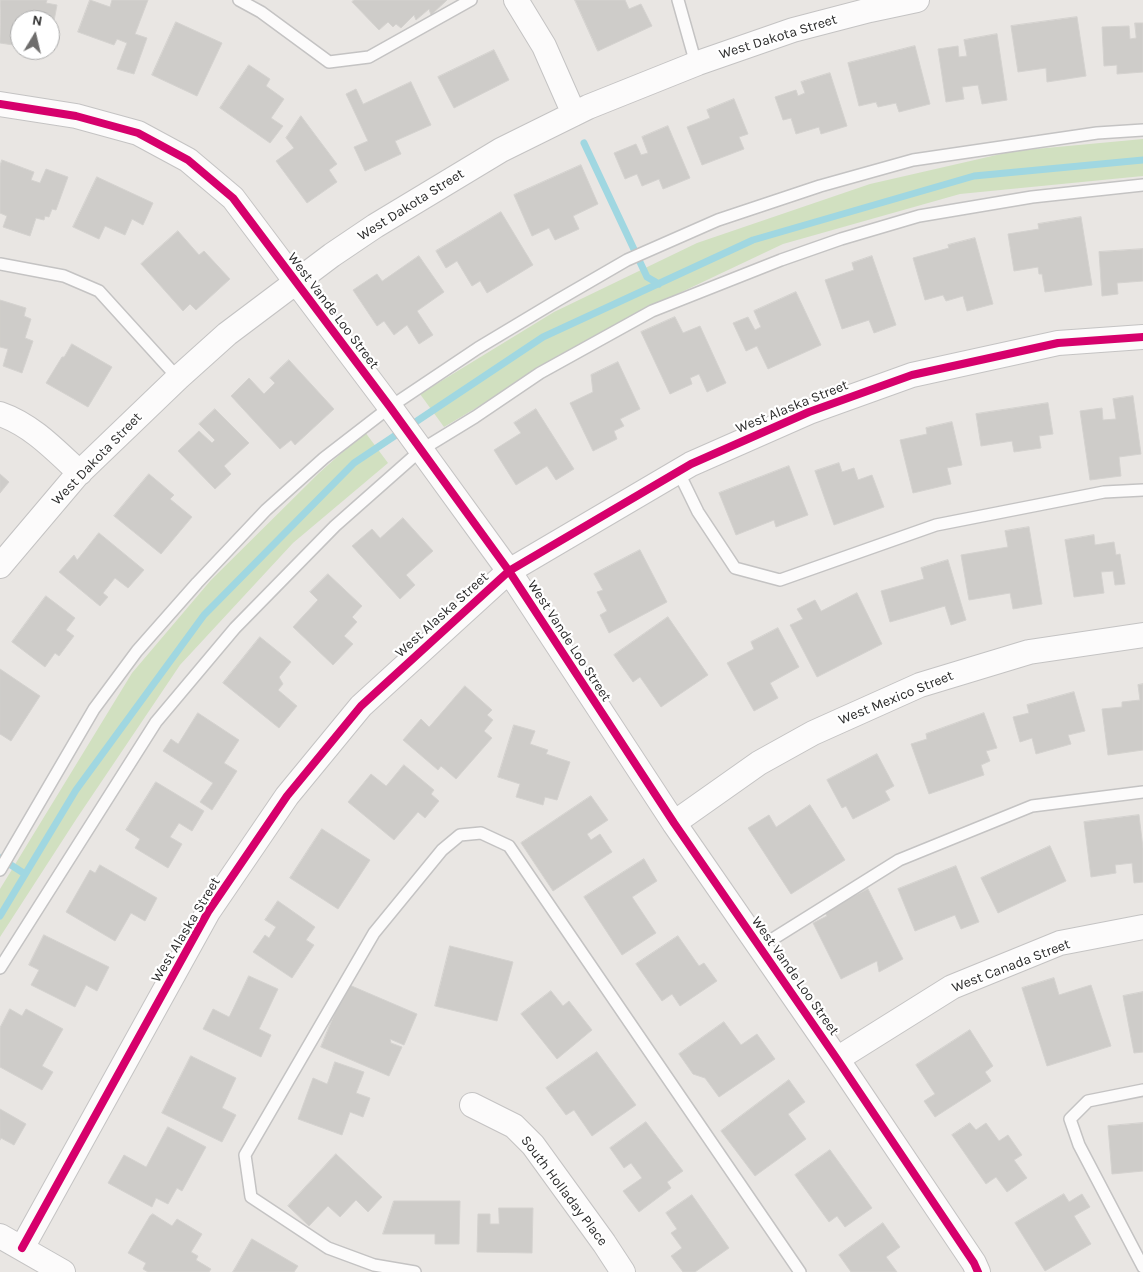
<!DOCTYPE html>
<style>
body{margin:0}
#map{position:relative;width:1143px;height:1272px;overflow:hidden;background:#e9e6e3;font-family:Karla,sans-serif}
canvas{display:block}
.north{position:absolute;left:10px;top:10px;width:50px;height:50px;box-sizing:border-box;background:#fff;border:1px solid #ababab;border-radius:50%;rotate:9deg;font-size:14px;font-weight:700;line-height:20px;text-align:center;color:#2c2c2c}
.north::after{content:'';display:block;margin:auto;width:18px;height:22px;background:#6e6d6c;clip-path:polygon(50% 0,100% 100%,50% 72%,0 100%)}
</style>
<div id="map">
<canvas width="1143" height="1272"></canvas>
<div class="north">N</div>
</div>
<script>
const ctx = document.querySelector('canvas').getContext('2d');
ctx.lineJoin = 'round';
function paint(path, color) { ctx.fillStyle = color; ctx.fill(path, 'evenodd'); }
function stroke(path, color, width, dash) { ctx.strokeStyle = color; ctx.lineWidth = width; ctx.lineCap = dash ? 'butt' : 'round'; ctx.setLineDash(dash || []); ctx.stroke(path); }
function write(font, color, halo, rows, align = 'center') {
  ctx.font = font + ' Karla,sans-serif'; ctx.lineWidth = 4.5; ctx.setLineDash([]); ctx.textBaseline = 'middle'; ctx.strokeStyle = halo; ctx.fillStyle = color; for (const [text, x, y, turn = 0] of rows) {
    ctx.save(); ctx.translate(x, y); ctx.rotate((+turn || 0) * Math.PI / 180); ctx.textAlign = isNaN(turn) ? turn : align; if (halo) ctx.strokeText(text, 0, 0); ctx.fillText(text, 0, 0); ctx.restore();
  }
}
const green = new Path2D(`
 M1143,139V176L960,194L783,244L633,315L444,427L420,394L554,312L697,243L870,184L1014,151Z
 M365,432L388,463L293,543L180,665L77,818L0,937V889L132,673L211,580L319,473Z`);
const stream = new Path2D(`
 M584,143L647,277L659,284
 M0,858L25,874
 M0,916L76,790L204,615L354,463L543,337L753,240L974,176L1143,160`);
const building = new Path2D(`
 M1,0H47L46,3L57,5L50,42V20H20V46L0,43Z
 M90,0L110,7L112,0H148L135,34L147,38L134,74L117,69L127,43L117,39L114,45L78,32Z
 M354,0H447L431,15L429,9L416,20L414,15L401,28L396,24L393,27L388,22L379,30L352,2Z
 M575,0H625L629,9L641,4L652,26L598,51Z
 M1077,17L1086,76L1047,82L1046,68L1018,72L1011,26Z
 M176,22L222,43L197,96L152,75Z
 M1135,23H1143V72L1117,74V65L1104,66L1102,27L1129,26L1130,39L1136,38Z
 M997,34L1007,100L982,104L978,85L962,87L964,99L946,102L938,49L958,46L959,57L967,56L964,40Z
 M915,46L930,104L899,112L896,103L878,107L876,102L859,106L848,63Z
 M494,50L509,80L454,108L438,77Z
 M249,65L270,79L266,86L284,99L271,118L283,126L270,143L220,108Z
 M830,73L847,126L821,134L819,127L796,134L791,118L783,120L775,97L796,90L798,96L805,93L801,82Z
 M411,82L431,125L395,141L401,154L365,171L354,147L368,141L346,94L356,89L363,104Z
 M734,99L748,134L739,137L744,149L702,165L687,127L710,118L707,110Z
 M301,116L337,164L329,170L337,182L307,203L276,161L294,148L286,138Z
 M668,126L690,178L663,189L659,179L642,186L637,174L625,179L614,153L636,144L641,155L648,153L642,137Z
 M2,160L34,172L31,180L40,183L46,169L68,177L56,210L52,209L49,217L45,216L44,220L36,218L30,236L3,227L7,216L0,213V166Z
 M581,165L598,204L573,216L579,229L555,240L549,228L532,236L514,195Z
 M97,177L153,203L143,225L132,219L125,235L105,226L99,239L73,227Z
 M501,212L533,265L487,293L480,281L472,286L457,261L446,268L436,251Z
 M1081,217L1092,285L1045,292L1042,274H1039L1038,267L1014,271L1008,234L1039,229L1038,224Z
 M178,231L199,255L204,251L230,279L196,310L190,304L183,311L141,264Z
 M975,238L993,304L967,311L963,296L946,301L943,295L925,300L913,258L949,248L948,245Z
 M1143,249V281L1117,283L1118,294L1102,296L1099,252Z
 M419,256L444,292L417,311L433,335L419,344L407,325L394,335L384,321L377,326L353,290L377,274L382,281Z
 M872,256L896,325L874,333L869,320L842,329L825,280L854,270L852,263Z
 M796,292L821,345L768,369L757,346L746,351L733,323L748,317L755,330L761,327L754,311Z
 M0,300L26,308L24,316L31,319L25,338L33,341L22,373L3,366L8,349L0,347Z
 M675,317L683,333L700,326L726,383L707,392L699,374L690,378L692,384L670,394L641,332Z
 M72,344L112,367L88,407L46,383L62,357H64Z
 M289,360L334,409L295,445L291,440L280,449L231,396L249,378L264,394L275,383L270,378Z
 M618,362L640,409L620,419L624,426L614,431L617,439L593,451L570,403L593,392L591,375Z
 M1133,396L1141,454L1119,457L1121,476L1090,480L1080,411L1102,408L1103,420L1116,419L1113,399Z
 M1048,403L1053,434L1039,436L1041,448L1014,452L1012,441L981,446L976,414Z
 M215,409L249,443L224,466L231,474L215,489L178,451L199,431L212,443L215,440L199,424Z
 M536,409L574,469L556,480L547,466L516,485L494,450L521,433L514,423Z
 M952,422L962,465L947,468L951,484L913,493L900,440L927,434L926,428Z
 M839,463L842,472L854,468L858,480L872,475L884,507L834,525L815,471Z
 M789,466L808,515L776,527L774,520L736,535L719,493Z
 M0,474L9,482L0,493Z
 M149,474L174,495L170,499L192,517L161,554L114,516Z
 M403,518L433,551L406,575L415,585L400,599L352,546L372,529L380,538Z
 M1029,527L1042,604L1013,609L1010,593L969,600L961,555L1008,547L1005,531Z
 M99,533L144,570L128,588L115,578L103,593L108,597L100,606L59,572L74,555L77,560Z
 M1094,535L1095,545L1114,542L1116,555L1120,554L1125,584L1115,585L1113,571L1101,572L1104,593L1074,597L1065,540Z
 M640,550L667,602L609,633L600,615L607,611L597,592L603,590L594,574Z
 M948,560L966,620L951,625L945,606L890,622L881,591L924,579L921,568Z
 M328,574L362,606L352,617L357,622L344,636L353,644L333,665L293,627L318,600L310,592Z
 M857,593L882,644L817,677L790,625L803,619L797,609L815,600L821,611Z
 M46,596L75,618L66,630L74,636L59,656L55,653L45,667L12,642Z
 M668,617L708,675L661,707L640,677L633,682L614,655Z
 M778,628L799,667L770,683L778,698L754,711L727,663L754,649L751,642Z
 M260,637L291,662L279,677L283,684L278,690L297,706L279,728L223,683Z
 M0,669L40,696L11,741L0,734Z
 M1143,684V750L1108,755L1102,709L1122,707V702L1140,700L1138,685Z
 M465,686L492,710L487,715L493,720L484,731L492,738L456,779L441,766L438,770L403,740L421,719L429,727Z
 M1074,692L1085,731L1068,735L1071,744L1036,754L1032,738L1020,742L1013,717L1029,713L1027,705Z
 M198,713L239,740L224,763L237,771L212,810L200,802L213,783L163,751L171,739L178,744Z
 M984,713L997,748L986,751L990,761L981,765L984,775L929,794L911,744L927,739L926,734Z
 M514,725L535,731L530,744L548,750L546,754L570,762L557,800L545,797L543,805L516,797L520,784L498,777Z
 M877,754L894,786L885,791L890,800L853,819L846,806L842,808L827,780Z
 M404,765L434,790L431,794L439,801L425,818L418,812L394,840L348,802L371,774L386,786Z
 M156,782L204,811L192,831L179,823L170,837L182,844L168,868L135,848L140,839L126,830Z
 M591,796L608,820L587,834L591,840L600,834L612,852L553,891L521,843Z
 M810,805L845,860L791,894L748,828L769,815L776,827Z
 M1139,815L1143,848V882L1134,883L1132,863L1115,865L1116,873L1091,877L1084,822Z
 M322,829L370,860L338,909L290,878Z
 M1050,846L1066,881L998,913L981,878Z
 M644,859L657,881L632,897L656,933L622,955L584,897Z
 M100,865L157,898L145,921L131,913L115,941L66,912L90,870L95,873Z
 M956,866L979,922L961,929L955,915L915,931L898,889Z
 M868,889L903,959L879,972L877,961L841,979L813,923L827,916L824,911Z
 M278,901L315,927L306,940L314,945L292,978L253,952L265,935L269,938L276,927L265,920Z
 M44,935L109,967L97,991L86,985L75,1007L31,985L39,970L29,965Z
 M678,936L699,966L704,963L717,981L680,1006L672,994L662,1001L636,964Z
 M450,946L513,962L497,1021L435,1006Z
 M249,976L278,989L259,1029L271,1035L261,1057L203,1029L213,1009L229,1017Z
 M1054,978L1059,995L1091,985L1111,1046L1047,1066L1022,988Z
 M347,984L417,1014L404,1045L390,1039L391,1043L402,1047L389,1076L321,1047Z
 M551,991L563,1006L569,1001L592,1030L557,1059L521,1014Z
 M1143,992V1052L1134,1053L1123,996Z
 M10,1009L22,1016L26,1009L63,1029L42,1066L53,1072L42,1090L0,1067V1028Z
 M724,1022L741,1045L757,1034L775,1059L719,1097L705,1078L693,1074L679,1054Z
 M970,1030L993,1066L985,1072L991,1081L935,1117L924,1101L935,1094L916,1065Z
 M597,1052L636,1105L592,1136L574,1110L566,1115L546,1088Z
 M191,1056L236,1078L222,1108L236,1115L222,1142L162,1113Z
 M335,1062L364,1072L356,1093L370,1098L363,1117L350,1112L342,1135L298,1119L313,1078L327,1084Z
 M789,1080L805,1102L788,1114L806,1139L755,1176L721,1131Z
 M0,1109L26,1124L14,1145L1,1138L0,1140Z
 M646,1122L683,1171L667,1182L671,1188L639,1212L623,1191L642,1178L631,1163L624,1168L610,1148Z
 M970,1123L976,1130L986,1123L999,1141L1008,1135L1022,1155L1014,1160L1027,1178L1007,1192L996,1177L986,1184L952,1135Z
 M1143,1123V1171L1112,1174L1108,1126Z
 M168,1127L206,1147L182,1191L177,1188L168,1204L156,1198L152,1207L108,1183L124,1155L146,1167Z
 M830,1150L872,1208L845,1227L837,1216L829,1222L795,1175Z
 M336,1154L382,1197L368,1212L356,1200L340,1217L328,1206L309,1226L288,1206Z
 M1064,1194L1069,1202L1082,1194L1090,1207L1074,1216L1091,1244L1045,1271L1015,1223Z
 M692,1195L729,1248L695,1272H683L671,1256L682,1248L671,1233L677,1229L666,1213Z
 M394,1201H460L459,1244H435V1234H383Z
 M499,1208H533L532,1253L477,1252L478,1214H490V1224H499Z
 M153,1214L172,1226L177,1219L202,1234L191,1252L198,1256L196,1260L211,1269L209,1272H148L143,1269L146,1263L128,1253L150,1216Z
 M883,1223L900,1247L886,1257L897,1272H851L839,1255Z
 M252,1239L298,1266L294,1272H233Z`);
const lane = new Path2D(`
 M239,0L261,12L329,62L369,57L471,0
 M678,0L696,64
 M0,264L64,276L99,291L178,378
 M678,471L698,512L735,568L780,580L936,525L1104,492L1143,490
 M0,870L94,709L137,651L197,583L266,510L324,458L390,407L478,348L558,300L627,260L718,220L820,186L913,160L1097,133L1143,130
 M760,947L899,860L1032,806L1143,792
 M0,968L156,722L235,628L335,526L421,450L475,417L540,373L652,311L781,260L841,239L919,216L1032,197L1143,185
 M1143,1090L1088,1101L1070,1119L1079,1145L1143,1267
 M415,1272L374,1265L328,1248L251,1197L245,1155L374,933L442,850L460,835L481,833L509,846L800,1272`);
const street = new Path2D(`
 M516,0L544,46L574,114
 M0,104L76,116L138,133L188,160L233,198L390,407L509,571L674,823L837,1059L974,1263L978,1272
 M0,414C32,425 55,450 80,473
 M0,566L77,475L178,378L227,334L332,255L375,226L501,150L588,107L698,63L793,30L870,10L917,0
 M674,823L759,763L813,733L920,685L1029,652L1143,635
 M837,1059L952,987L1060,943L1143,927
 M472,1105L514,1126L533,1145L604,1243L623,1272
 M0,1236L63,1272
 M22,1248L208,912L287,796L361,706L509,571L691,464L809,412L912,375L1058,343L1143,337`);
const cycleway = new Path2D(`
 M0,104L76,116L138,133L188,160L233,198L390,407L509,571L674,823L837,1059L974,1263L978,1272
 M22,1248L208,912L287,796L361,706L509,571L691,464L809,412L912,375L1058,343L1143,337`);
const streetNames = [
 ["West Dakota Street",778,37,-17],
 ["West Dakota Street",411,205,-32],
 ["West Vande Loo Street",333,311,53],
 ["West Alaska Street",792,407,-22],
 ["West Dakota Street",97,459,-46],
 ["West Alaska Street",442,615,-42],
 ["West Vande Loo Street",569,641,57],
 ["West Mexico Street",896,698,-22],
 ["West Alaska Street",186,930,-59],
 ["West Canada Street",1011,966,-21],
 ["West Vande Loo Street",795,976,55],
 ["South Holladay Place",564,1191,53]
];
paint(green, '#d1e0c0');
stroke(stream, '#a0d7e1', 7);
paint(building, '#ceccc9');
stroke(building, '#d4d2cf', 1);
stroke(lane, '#c4c3c3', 14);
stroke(street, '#c4c3c3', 26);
stroke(lane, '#fcfbfb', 11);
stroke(street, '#fcfbfb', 24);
stroke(cycleway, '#d6006c', 8);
write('14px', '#2c2c2c', '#fff', streetNames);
</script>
